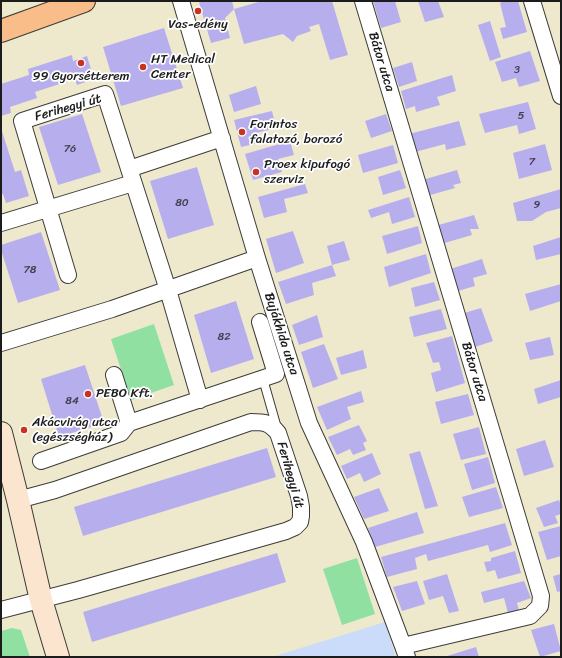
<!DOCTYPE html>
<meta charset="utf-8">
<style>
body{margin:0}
#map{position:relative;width:562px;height:658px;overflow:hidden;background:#eee8cd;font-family:Sriracha,sans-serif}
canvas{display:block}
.frame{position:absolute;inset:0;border:2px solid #1c1c1c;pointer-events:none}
</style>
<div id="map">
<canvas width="562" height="658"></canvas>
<div class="frame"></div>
</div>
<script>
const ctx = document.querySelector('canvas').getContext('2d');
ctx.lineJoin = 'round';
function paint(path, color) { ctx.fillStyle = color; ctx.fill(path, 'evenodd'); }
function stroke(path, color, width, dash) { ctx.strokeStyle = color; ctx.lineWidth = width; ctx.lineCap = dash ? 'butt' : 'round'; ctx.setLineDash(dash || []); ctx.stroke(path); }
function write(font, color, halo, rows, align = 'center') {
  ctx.font = font + ' Sriracha,sans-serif'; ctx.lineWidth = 3.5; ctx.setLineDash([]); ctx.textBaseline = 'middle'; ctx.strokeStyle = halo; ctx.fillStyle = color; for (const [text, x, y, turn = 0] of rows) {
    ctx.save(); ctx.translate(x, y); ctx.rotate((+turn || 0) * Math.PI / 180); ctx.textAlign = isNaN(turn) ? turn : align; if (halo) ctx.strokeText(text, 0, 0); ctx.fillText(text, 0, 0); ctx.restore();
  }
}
const built = new Path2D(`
 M385,622L396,657H272Z`);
const green = new Path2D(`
 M154,324L174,385L131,400L111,339Z
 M357,558L375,614L342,625L323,569Z
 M12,628L21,630L30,657H1V631Z`);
const building = new Path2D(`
 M204,1H232L234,9L225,18L230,38L211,43L199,2Z
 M262,1H332L348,55L330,60L319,24L309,27L311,31L297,36L293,42L283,34L244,44L234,9Z
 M373,1H395L401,22L381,28Z
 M418,1H438L444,17L425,22Z
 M502,1H518L527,32L503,39L500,28L506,27L500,3L502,2Z
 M490,21L501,57L490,61L478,25Z
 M164,28L183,88L121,106L103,47Z
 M530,51L540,81L519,87L516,78L502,82L495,62Z
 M72,55L73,61L87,56L94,79L77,85L75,79L35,92L37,98L10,107L11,113L1,116V90H2L1,84L29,75L28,69Z
 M412,62L417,81L399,87L393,68Z
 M452,75L456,91L437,97L440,105L416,112L415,106L406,109L401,91Z
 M256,86L261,104L234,112L229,95Z
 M528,102L536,129L519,134L517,125L485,133L479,114Z
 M272,111L276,128L256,133L259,143L241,147L234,120Z
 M82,114L101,172L58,185L39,127Z
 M386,114L392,131L371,138L365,121Z
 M459,121L466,145L446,150L445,144L415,152L409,134Z
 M1,128L15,172L21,170L29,196L6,203L3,194H1Z
 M290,141L294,155L278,159L282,172L253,180L245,154Z
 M545,144L552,170L519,179L513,153Z
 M393,145L398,163L363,173L358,155Z
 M197,167L214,225L168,239L150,181Z
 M400,170L406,188L383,195L378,177Z
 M457,170L461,183L453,185L455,188L427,196L422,180Z
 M305,184L308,193L284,199L287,212L264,218L258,197Z
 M561,189V208L546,212L532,221H517L513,203Z
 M409,197L415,217L392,224L389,212L371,218L368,210Z
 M474,215L479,229H470L472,235L441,244L435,226Z
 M418,226L422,243L387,254L382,236Z
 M293,231L304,263L276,273L266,239Z
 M41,232L60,290L18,303L1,250V245Z
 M561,237V254L536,260L533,246Z
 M344,241L350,260L332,265L336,276L312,283L314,295L286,304L278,282L332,265L327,246Z
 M426,254L431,273L389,287L384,267Z
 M482,259L487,274L473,278L475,286L458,291L447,270Z
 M434,282L440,300L415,307L411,288Z
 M561,284V301L530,311L525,294Z
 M236,301L254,359L211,373L194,315Z
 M481,308L493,341L472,348L461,314Z
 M441,309L447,329L414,337L409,317Z
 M317,315L323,337L299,345L292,325Z
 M452,336L465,383L436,392L431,373L441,370L439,362L433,363L426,343Z
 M550,337L554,355L530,360L525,343Z
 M324,344L338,379L313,388L301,352Z
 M363,350L367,368L341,375L336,358Z
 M85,365L104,423L59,437L41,379Z
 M561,380V397L538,404L534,389Z
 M361,391L364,402L347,407L351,419L327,430L317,407Z
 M468,394L474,415L441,424L435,402Z
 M359,425L367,441L363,443L366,450L353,455L350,449L337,455L328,437Z
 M479,427L486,454L461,460L453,434Z
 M545,440L554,467L524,476L516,449Z
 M267,448L276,477L83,536L74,507Z
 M420,451L438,506L425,509L409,454Z
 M372,453L381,474L364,482L360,473L347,479L341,466Z
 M488,457L495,483L472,490L464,464Z
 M496,487L503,508L469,517L462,497Z
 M379,488L389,511L364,519L354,497Z
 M559,500L561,506V514L555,516L558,523L544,527L536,508Z
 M417,512L424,533L375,547L368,528Z
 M505,523L512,545L490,552L488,545L428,561L426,554L415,558L417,569L387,577L381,557Z
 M561,526V556L547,560L538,532Z
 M515,551L521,573L498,579L495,570L487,572L484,562L491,561V558Z
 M277,553L286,582L92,642L83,612Z
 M447,574L459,611L449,613L443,596L429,600L423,581Z
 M561,574V591L557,592L553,576Z
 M417,581L425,604L402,611L393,587Z
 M524,581L531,598L517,603L519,610L508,613L504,598L484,603L481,592Z
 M554,624L561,651L540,657L531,630Z
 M476,647L479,657H444Z`);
const service = new Path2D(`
 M263,379L277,428`);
const minor = new Path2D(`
 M181,1L257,258L309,423L364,542L403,646L407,657
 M363,1L541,596L540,606L530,616L403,646
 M532,1L561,96
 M129,169L222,138
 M1,223L133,183
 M68,275L22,121L105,94L168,290L200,400
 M1,343L112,309L257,258
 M114,375L129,423
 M41,461L121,433L129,423L276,374L260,322
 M1,610L78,590L286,531L295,527L300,522L301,516V507L299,496L278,433C269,422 264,422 251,422L55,490L18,500`);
const secondary = new Path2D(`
 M1,433L18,500L41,600L58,657`);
const primary = new Path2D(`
 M1,31L84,1`);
const markers = [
 [198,11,4,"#c8321e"],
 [81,63,4,"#c8321e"],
 [143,67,4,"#c8321e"],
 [242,132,4,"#c8321e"],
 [256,172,4,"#c8321e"],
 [88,394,4,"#c8321e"],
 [24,430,4,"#c8321e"]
];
const numberNames = [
 ["3",517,70],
 ["5",521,116],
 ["76",70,149],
 ["7",532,162],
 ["80",182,203],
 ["9",537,205],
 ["78",30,270],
 ["82",224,337],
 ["84",72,401]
];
const poiNames = [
 ["Vas-edény",198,25,"center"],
 ["HT Medical",151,60],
 ["Center",151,75],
 ["99 Gyorsétterem",81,77,"center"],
 ["Forintos",250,125],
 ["falatozó, borozó",250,140],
 ["Proex kipufogó",264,165],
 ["szerviz",264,180],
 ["PEBO Kft.",96,394],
 ["Akácvirág utca",32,423],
 ["(egészségház)",32,438]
];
const streetNames = [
 ["Bátor utca",381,62,73],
 ["Ferihegyi út",68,108,-16],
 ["Bujákhida utca",281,334,72],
 ["Bátor utca",474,372,73],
 ["Ferihegyi út",290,475,74]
];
paint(built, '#cadcf9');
paint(green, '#90e1a1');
paint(building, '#b7afed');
stroke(service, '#3c3b37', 10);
stroke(minor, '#3c3b37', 18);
stroke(secondary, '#3c3b37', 24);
stroke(primary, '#3c3b37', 24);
stroke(service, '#fff', 8);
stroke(minor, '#fff', 16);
stroke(secondary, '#fce5cf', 22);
stroke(primary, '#f8bd88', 22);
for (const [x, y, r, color] of markers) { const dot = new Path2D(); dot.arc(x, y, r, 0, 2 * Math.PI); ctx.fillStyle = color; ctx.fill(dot); stroke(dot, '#fff', 1.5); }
write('11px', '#434150', null, numberNames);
write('13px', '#1c1c1c', '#fff', poiNames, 'left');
write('13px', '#1c1c1c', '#fff', streetNames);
</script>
